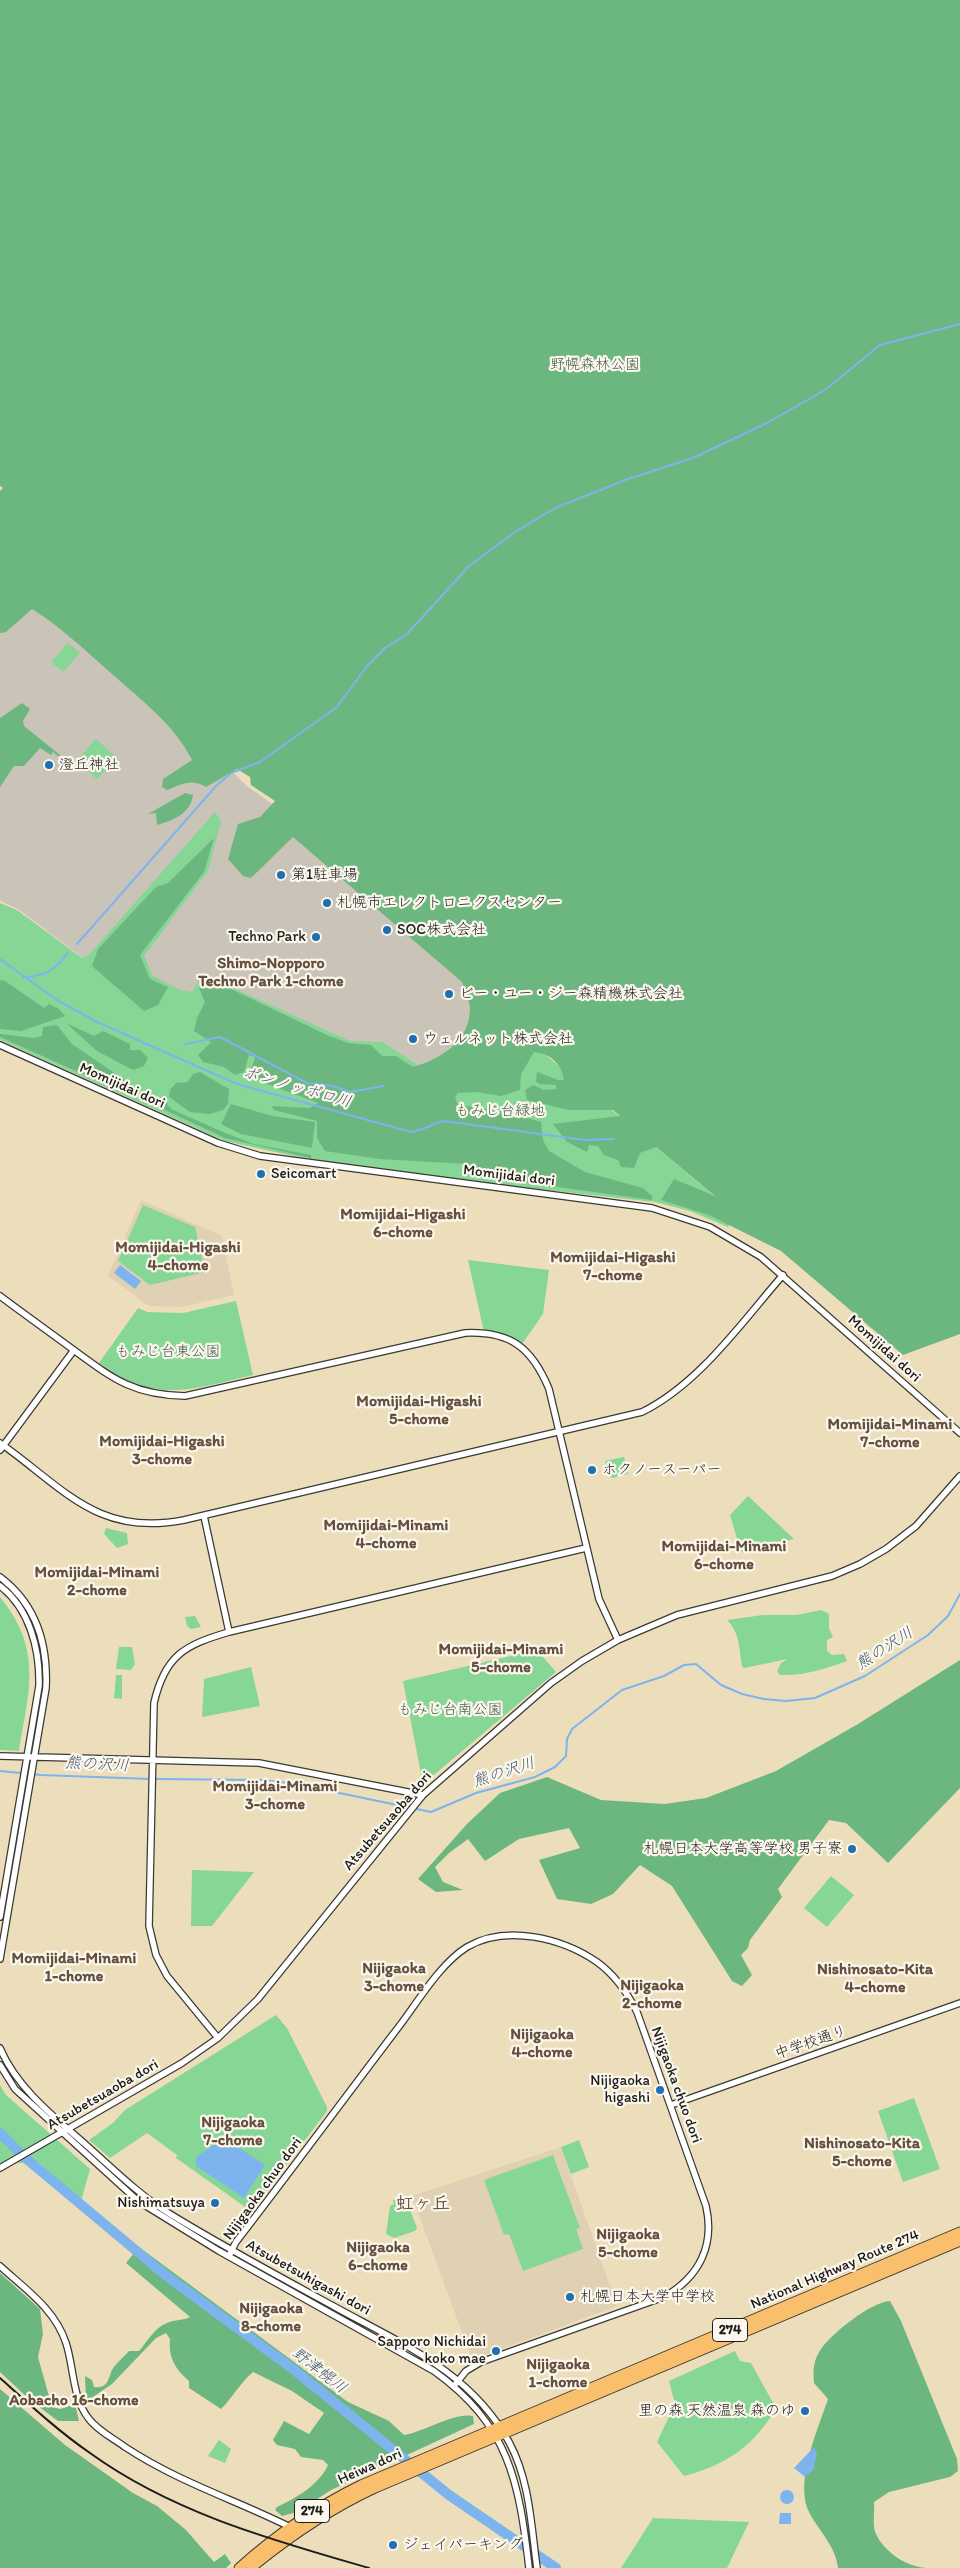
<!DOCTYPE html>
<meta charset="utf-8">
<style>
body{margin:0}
canvas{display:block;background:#ecdebb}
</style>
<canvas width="960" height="2568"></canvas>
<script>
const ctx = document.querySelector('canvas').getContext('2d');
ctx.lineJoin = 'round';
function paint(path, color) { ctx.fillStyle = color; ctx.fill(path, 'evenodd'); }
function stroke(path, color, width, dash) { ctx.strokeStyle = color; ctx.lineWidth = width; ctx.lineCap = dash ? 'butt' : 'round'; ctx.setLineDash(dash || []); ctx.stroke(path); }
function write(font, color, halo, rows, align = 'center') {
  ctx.font = font + ' Itim,"Klee One",sans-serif'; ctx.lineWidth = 4.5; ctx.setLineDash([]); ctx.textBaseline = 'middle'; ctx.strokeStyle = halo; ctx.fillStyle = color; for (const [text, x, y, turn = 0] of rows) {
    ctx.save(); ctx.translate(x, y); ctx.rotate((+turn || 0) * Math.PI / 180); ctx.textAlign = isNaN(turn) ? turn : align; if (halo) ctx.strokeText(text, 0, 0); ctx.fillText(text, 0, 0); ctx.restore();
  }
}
const built = new Path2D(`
 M141,1200L222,1236L234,1295L182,1307L149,1306L108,1276Z
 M561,2147L617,2306L472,2360L412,2196Z`);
const industrial = new Path2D(`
 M0,572L180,722L248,787L284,812L517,1008L455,1054L415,1070L84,959L18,909L0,901Z`);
const green = new Path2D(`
 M68,643L80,653L63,672L51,662Z
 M96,739L117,758L97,779L76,761Z
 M215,812L221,821L208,871L144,956L153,976L180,990L192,992L202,974L350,1041L382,1042L424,1069L503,1019L737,1215L728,1227L690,1211L655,1202L422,1176L298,1157L225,1141L0,1040V903L17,910L82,958L89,955Z
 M143,1205L195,1227L205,1272L150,1285L118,1261Z
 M468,1260L549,1270L543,1314L520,1347L484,1332Z
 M236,1301L253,1375C191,1390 155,1404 99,1363L138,1308L147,1312L183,1313Z
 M624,1457L628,1474L612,1478L608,1474L605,1461Z
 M748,1496L794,1539L741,1552L730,1515Z
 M106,1528L127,1533L128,1544L117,1548L104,1534Z
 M0,1597C43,1650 29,1690 19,1751L0,1750Z
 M821,1610L829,1614V1628L833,1637L827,1640V1651L832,1655L844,1654L847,1661C825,1669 804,1676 780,1675L777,1671L781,1663L788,1659L744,1668L742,1666C739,1648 740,1633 727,1620L763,1615H797Z
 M195,1616L201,1627L191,1629L187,1626L185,1617Z
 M119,1647H132L135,1664L131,1670L116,1669Z
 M537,1650L556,1672L423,1784L403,1681Z
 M251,1667L260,1706L202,1717L204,1679Z
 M116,1675H122V1699L114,1698Z
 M192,1870L254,1872L212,1926H191Z
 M831,1876L854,1895L827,1927L804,1908Z
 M276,2015L287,2028L327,2107V2111L251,2211L176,2158L177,2155L147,2133L110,2158L89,2140L113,2123L125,2110Z
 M0,2085L6,2095L90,2169L81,2201L38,2162L0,2164Z
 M914,2098L940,2169L903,2182L878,2111Z
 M579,2140L589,2167L571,2174L561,2147Z
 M553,2155L580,2228L576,2229L583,2249L523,2271L509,2234L504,2235L484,2180Z
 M405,2197L417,2228L415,2231L394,2238L386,2234L390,2206L394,2204L393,2200Z
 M735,2351L740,2361L751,2363L772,2401L778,2405C755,2445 729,2464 684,2476L657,2442L675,2404L669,2381Z
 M219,2440L231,2449L225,2463L208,2456Z
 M653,2518L749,2522L727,2568H621Z`);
const forest = new Path2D(`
 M0,0H960V1334L903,1355L781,1251L709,1215L661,1200L674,1179L715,1196L656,1147L640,1153L634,1168L621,1167L618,1160L604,1155L598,1146L589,1145L587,1152L567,1142L553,1124L620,1116L613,1110H569L527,1100L525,1090L533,1085L544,1090L557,1089L556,1085L539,1084L536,1081L537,1072L558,1080H564C561,1063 551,1054 534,1052L521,1074L520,1090L501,1096L476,1092L458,1093L455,1097L458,1105L501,1111L541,1122L543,1140L549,1151L585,1172L643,1188L652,1196V1200L492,1178L468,1164L379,1159L325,1151L317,1138V1121L274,1110L272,1106L309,1108L318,1103L249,1077L255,1057L249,1055L244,1072L235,1075L224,1067L203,1062L198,1055L211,1042L194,1031L197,1018L205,1002L199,988L204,976L327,1035L348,1043L371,1045L382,1056H396L413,1067C441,1059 470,1041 470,1008C469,999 465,990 462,982L293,837L251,878L243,876L228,859L238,824L260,817L275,801L251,785L250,777L237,769L206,787C192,778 182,784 167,790L162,787L163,779L192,760C174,724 141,700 112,674C86,651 61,627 32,609L6,632L0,633V491L3,488L0,486Z
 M22,703L30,709L23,721L24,726L65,759L63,760L53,752L51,755L40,748L24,766H14L0,787V718Z
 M185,793L193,795C190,814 174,820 157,825L156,813L148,814Z
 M214,838L204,872L140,955L150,979L168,987L158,1005L144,1011L92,966L98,949L156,887L168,883Z
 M0,980L5,981L44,1008L49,1004L59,1009L65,1016L21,1031L0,1029Z
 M66,1023L94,1036L103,1031L130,1044V1050H140L148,1058L144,1066L133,1070L97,1051Z
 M57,1025L72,1044L132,1085L131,1092L127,1094L0,1037V1034L34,1038L42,1036L43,1027Z
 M200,1072L229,1089L228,1104L223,1110L209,1114L190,1112L169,1097L170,1090L176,1083L188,1082L193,1074Z
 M148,1096L162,1098L171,1109L225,1133L254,1144L311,1155V1158L225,1138L146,1101Z
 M231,1104L272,1116L315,1122L312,1148L241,1134L221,1124Z
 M960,1660V1788L888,1863L846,1823L829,1820L778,1889L782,1897L750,1940L748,1948L741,1955L752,1975L742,1986L732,1981L672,1886L640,1865L613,1894L591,1904L557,1899L539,1860L580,1848L569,1828L519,1839L485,1861L468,1839L449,1853L435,1867L443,1882L463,1890L436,1892L418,1879L467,1824L500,1793L547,1777L601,1800L665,1804L706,1798L776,1771L858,1724Z
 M139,2247L348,2402L389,2421L404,2435C424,2432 454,2412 473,2416L474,2424L331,2490L297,2512L282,2516L275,2510L277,2507C296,2498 319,2485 328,2465L323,2460L301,2457L295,2449L277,2445L273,2440L284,2421L309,2434L324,2413L292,2391L253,2372C240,2383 233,2397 221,2409L189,2388V2381C175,2369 168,2357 170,2339L166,2333L156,2338L112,2384L90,2399H86L85,2376L92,2380L94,2387C108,2389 108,2379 112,2370C116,2363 124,2357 129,2351H139C148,2341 154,2328 167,2323C175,2319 183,2321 190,2317L126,2263Z
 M0,2273L40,2309L43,2334L38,2357L52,2407L60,2409L75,2404L79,2421H58L30,2400L0,2372Z
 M890,2301L901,2321L957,2459L958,2471L950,2477L889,2492L874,2502C875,2511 872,2526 876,2534C885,2553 907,2567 927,2568H838C836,2547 820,2532 810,2514C793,2484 818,2429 828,2399L814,2383C813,2371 813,2360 821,2349C832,2333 871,2302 890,2301Z
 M0,2389L65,2445L133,2493L157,2506L186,2530L214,2562L225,2554L231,2563L226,2568H0Z`);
const water = new Path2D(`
 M120,1265L141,1281L135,1289L114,1273Z
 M221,2140L225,2143L227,2140L265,2165L244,2198L196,2166V2157Z
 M814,2447L817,2455L814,2465L815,2468L805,2477L794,2468Z
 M780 2497a7 7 0 1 1 14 0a7 7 0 1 1-14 0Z
 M780,2513H791V2524H779Z`);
const stream = new Path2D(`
 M77,944L217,785L231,773L260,762L337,707L367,666L385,648L407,634L469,566L515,532L555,508L628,479L693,458L767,423L825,390L880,345L960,324
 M0,959L57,1000L97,1022L219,1076L237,1084L411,1132C424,1130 432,1124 444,1121L585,1140L614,1139
 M23,977C45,977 54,970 68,953
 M185,1044L220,1037L307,1083L333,1086L350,1092L384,1086
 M0,1771L41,1775L150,1779
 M155,1779L262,1780L296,1784L431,1812L476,1793L535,1777L555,1767L566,1756L567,1739L572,1729L622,1690L664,1676L684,1665L696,1664L721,1685L742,1694L764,1699L786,1701L815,1698L865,1676L928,1635L948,1616L960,1594`);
const river = new Path2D(`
 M0,2133L23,2156L164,2274L293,2369L449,2495L556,2568`);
const minor = new Path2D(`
 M0,1045L218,1143L260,1156L652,1208L710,1227L761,1257L960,1433
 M0,1296C24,1314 48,1331 71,1348C112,1378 132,1395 185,1396L465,1333C511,1331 532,1348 549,1389L599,1599L618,1640
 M0,1443C64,1488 97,1537 184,1520L642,1412C699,1384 741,1323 783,1275
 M0,1450L74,1350
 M204,1516L229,1632
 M0,1577C36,1604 48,1644 46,1688L0,1959
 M0,1586C30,1609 40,1650 39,1686L0,1917
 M0,1756L259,1763L423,1795
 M218,2038L167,1976L156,1955L149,1926L154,1703C165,1655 185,1645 229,1632L586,1548
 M0,2048C17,2088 53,2116 85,2144C112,2168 139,2195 170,2214C224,2247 280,2277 335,2307C402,2344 471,2372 509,2442C530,2481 531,2525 537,2568
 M0,2065L15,2089L138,2201L219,2251L434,2371C509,2425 519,2481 529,2568
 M671,2105L960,2003
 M0,2168L182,2063L218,2038L258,1999L423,1795L551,1683L582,1661L618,1640L677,1615L832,1576L860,1564L886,1549L916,1526L960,1476
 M229,2256L236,2242C289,2173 341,2103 394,2033C415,2007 438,1965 467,1947C506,1924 562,1938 597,1962C615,1975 627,1992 637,2012L706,2206C715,2246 699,2277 664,2297L481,2362L466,2371L454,2386
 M0,2266C25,2289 55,2309 66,2343C74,2367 72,2398 89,2419C98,2431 113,2438 125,2447C180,2483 234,2499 292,2528`);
const highway = new Path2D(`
 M239,2568C277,2534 316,2507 361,2485L960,2232
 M251,2568C290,2536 330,2509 375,2488L960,2241`);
const rail = new Path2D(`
 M0,2378C29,2404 58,2431 90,2453C173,2513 272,2540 369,2568`);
const markers = [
 [49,765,5,"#1f6fb2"],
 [281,875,5,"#1f6fb2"],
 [327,903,5,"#1f6fb2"],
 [387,930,5,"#1f6fb2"],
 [316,937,5,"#1f6fb2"],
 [449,994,5,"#1f6fb2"],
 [413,1039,5,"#1f6fb2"],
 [261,1174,5,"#1f6fb2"],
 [592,1470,5,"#1f6fb2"],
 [852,1849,5,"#1f6fb2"],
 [660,2090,5,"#1f6fb2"],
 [215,2203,5,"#1f6fb2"],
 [570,2297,5,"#1f6fb2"],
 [496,2351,5,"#1f6fb2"],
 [805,2411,5,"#1f6fb2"],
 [393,2545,5,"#1f6fb2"]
];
const shields = [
 [730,2330,35],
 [312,2511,35]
];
const shieldNames = [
 ["274",730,2330],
 ["274",312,2511]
];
const parkNames = [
 ["野幌森林公園",595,365],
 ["もみじ台緑地",500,1111],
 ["もみじ台東公園",168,1352],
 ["もみじ台南公園",450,1710]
];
const poiNames = [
 ["澄丘神社",59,765],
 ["第1駐車場",291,875],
 ["札幌市エレクトロニクスセンター",337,903],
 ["SOC株式会社",397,930],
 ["Techno Park",306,937,"right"],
 ["ビー・ユー・ジー森精機株式会社",459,994],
 ["ウェルネット株式会社",423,1039],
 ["Seicomart",271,1174],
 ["ホクノースーパー",602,1470],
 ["札幌日本大学高等学校 男子寮",842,1849,"right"],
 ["Nijigaoka",650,2081,"right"],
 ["higashi",650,2098,"right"],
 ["Nishimatsuya",205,2203,"right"],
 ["札幌日本大学中学校",580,2297],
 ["Sapporo Nichidai",486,2342,"right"],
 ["koko mae",486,2359,"right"],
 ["里の森 天然温泉 森のゆ",795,2411,"right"],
 ["ジェイパーキング",403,2545]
];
const streetNames = [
 ["Momijidai dori",122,1086,24],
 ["Momijidai dori",509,1176,7],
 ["Momijidai dori",884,1349,42],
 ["Atsubetsuaoba dori",388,1821,-49],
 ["中学校通り",811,2043,-19],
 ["Nijigaoka chuo dori",676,2085,70],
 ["Atsubetsuaoba dori",103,2095,-30],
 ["Nijigaoka chuo dori",263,2189,-54],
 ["National Highway Route 274",835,2270,-23],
 ["Atsubetsuhigashi dori",308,2278,29],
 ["Heiwa dori",370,2467,-24]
];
const neighbourhoodNames = [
 ["Shimo-Nopporo",271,964],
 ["Techno Park 1-chome",271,982],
 ["Momijidai-Higashi",403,1215],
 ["6-chome",403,1233],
 ["Momijidai-Higashi",178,1248],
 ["4-chome",178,1266],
 ["Momijidai-Higashi",613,1258],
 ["7-chome",613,1276],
 ["Momijidai-Higashi",419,1402],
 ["5-chome",419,1420],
 ["Momijidai-Minami",890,1425],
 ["7-chome",890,1443],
 ["Momijidai-Higashi",162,1442],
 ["3-chome",162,1460],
 ["Momijidai-Minami",386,1526],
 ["4-chome",386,1544],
 ["Momijidai-Minami",724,1547],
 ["6-chome",724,1565],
 ["Momijidai-Minami",97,1573],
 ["2-chome",97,1591],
 ["Momijidai-Minami",501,1650],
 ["5-chome",501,1668],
 ["Momijidai-Minami",275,1787],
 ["3-chome",275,1805],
 ["Momijidai-Minami",74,1959],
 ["1-chome",74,1977],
 ["Nijigaoka",394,1969],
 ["3-chome",394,1987],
 ["Nishinosato-Kita",875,1970],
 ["4-chome",875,1988],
 ["Nijigaoka",652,1986],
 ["2-chome",652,2004],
 ["Nijigaoka",542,2035],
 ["4-chome",542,2053],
 ["Nijigaoka",233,2123],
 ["7-chome",233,2141],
 ["Nishinosato-Kita",862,2144],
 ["5-chome",862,2162],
 ["Nijigaoka",628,2235],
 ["5-chome",628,2253],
 ["Nijigaoka",378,2248],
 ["6-chome",378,2266],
 ["Nijigaoka",271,2309],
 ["8-chome",271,2327],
 ["Nijigaoka",558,2365],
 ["1-chome",558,2383],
 ["Aobacho 16-chome",74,2401]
];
const waterNames = [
 ["ポンノッポロ川",297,1088,16],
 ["熊の沢川",885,1649,-33],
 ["熊の沢川",97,1765,3],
 ["熊の沢川",504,1773,-18],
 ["野津幌川",319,2371,38]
];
const quarterNames = [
 ["虹ヶ丘",423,2204]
];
paint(built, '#e1d1b4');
paint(industrial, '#c9c3b8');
paint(green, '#86d696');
paint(forest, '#6cb77f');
paint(water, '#7eb4ed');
stroke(stream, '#7eb4ed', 2);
stroke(river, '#7eb4ed', 10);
stroke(minor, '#3b3934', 8);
stroke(highway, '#3b3934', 11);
stroke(minor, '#fff', 5.5);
stroke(highway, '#f9bf6c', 9);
stroke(rail, '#1c1c1c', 2);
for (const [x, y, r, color] of markers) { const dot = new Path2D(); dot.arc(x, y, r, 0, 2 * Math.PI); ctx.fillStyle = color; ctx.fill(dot); stroke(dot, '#fbf7ec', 2); }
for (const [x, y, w] of shields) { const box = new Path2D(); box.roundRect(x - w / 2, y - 11.5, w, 23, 4); ctx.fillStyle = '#fbf7ec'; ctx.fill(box); stroke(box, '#1c1c1c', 1); }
write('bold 14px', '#1c1c1c', null, shieldNames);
write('15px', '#415d47', '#fbf7ec', parkNames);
write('15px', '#1c1c1c', '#fbf7ec', poiNames, 'left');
write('15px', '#1c1c1c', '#fbf7ec', streetNames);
write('bold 16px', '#65503f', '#fbf7ec', neighbourhoodNames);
write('italic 16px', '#435970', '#fbf7ec', waterNames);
write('bold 18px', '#65503f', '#fbf7ec', quarterNames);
</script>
